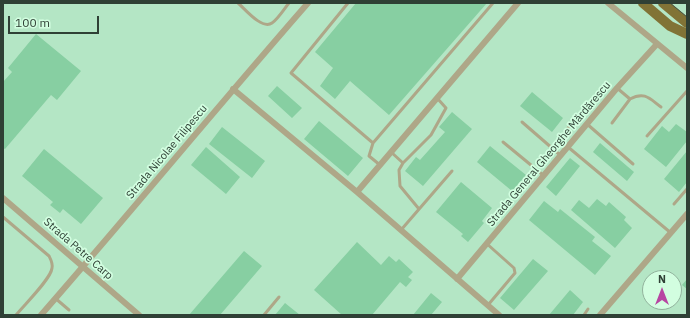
<!DOCTYPE html>
<meta charset="utf-8">
<style>
body{margin:0}
#map{position:relative;width:690px;height:318px;overflow:hidden;background:#c5f0d3;font-family:"IBM Plex Sans",sans-serif}
canvas{display:block}
.frame{position:absolute;inset:0;border:4px solid #2f4035;pointer-events:none}
.north{position:absolute;left:642px;top:270px;width:40px;height:40px;box-sizing:border-box;background:#d2fee0;border:1px solid #91b29c;border-radius:50%;rotate:0deg;font-size:11px;font-weight:700;line-height:16px;text-align:center;color:#2f4035}
.north::after{content:'';display:block;margin:auto;width:14px;height:18px;background:#b746a2;clip-path:polygon(50% 0,100% 100%,50% 72%,0 100%)}
.scale{position:absolute;left:8px;top:16px;width:91px;height:18px;box-sizing:border-box;border:2px solid #2f4035;border-top:0;padding-left:5px;font-size:12px;line-height:14px;white-space:nowrap;color:#2f4035;-webkit-text-stroke:3px #d2fee0;paint-order:stroke}
</style>
<div id="map">
<canvas width="690" height="318"></canvas>
<div class="frame"></div>
<div class="north">N</div>
<div class="scale">100 m</div>
</div>
<script>
const ctx = document.querySelector('canvas').getContext('2d');
ctx.lineJoin = 'round';
function paint(path, color) { ctx.fillStyle = color; ctx.fill(path, 'evenodd'); }
function stroke(path, color, width, dash) { ctx.strokeStyle = color; ctx.lineWidth = width; ctx.lineCap = dash ? 'butt' : 'round'; ctx.setLineDash(dash || []); ctx.stroke(path); }
function write(font, color, halo, rows, align = 'center') {
  ctx.font = font + ' "IBM Plex Sans",sans-serif'; ctx.lineWidth = 3.5; ctx.setLineDash([]); ctx.textBaseline = 'middle'; ctx.strokeStyle = halo; ctx.fillStyle = color; for (const [text, x, y, turn = 0] of rows) {
    ctx.save(); ctx.translate(x, y); ctx.rotate((+turn || 0) * Math.PI / 180); ctx.textAlign = isNaN(turn) ? turn : align; if (halo) ctx.strokeText(text, 0, 0); ctx.fillText(text, 0, 0); ctx.restore();
  }
}
const built = new Path2D(`
 M3,3H687V315H3ZM650,278H674V302H650Z`);
const building = new Path2D(`
 M356,3H487L389,115L350,81L335,99L320,86L333,68L315,52Z
 M36,34L81,71L57,100L51,95L5,149L3,148V82L12,72L8,68Z
 M277,86L302,108L292,118L268,96Z
 M532,92L563,118L552,132L520,106Z
 M452,112L472,129L423,186L405,171L416,157L420,160L445,132L439,127Z
 M319,121L363,158L348,176L304,139Z
 M676,124L687,132V141L666,167L644,149L662,126L669,132Z
 M222,127L265,161L252,178L209,144Z
 M600,143L634,172L627,181L593,152Z
 M490,146L526,175L512,191L477,162Z
 M206,147L240,177L226,194L191,165Z
 M44,149L103,198L81,224L63,209L60,213L50,205L53,202L22,176Z
 M687,151V182L679,192L664,179Z
 M570,158L580,166L556,196L546,187Z
 M461,182L492,208L482,221L484,223L468,242L461,236L463,234L436,212Z
 M597,199L606,206L609,202L626,217L624,220L632,228L615,248L571,210L579,200L589,208Z
 M544,201L558,212L560,209L595,237L592,241L611,256L595,275L529,220Z
 M357,242L381,265L389,256L396,262L399,259L413,272L408,277L412,280L406,287L400,282L372,315H342L314,290Z
 M244,251L262,266L220,315H189Z
 M533,259L548,271L514,310L500,298Z
 M687,279V289L682,285Z
 M570,290L583,302L573,315H549Z
 M431,293L442,302L431,315H413Z
 M285,303L300,315H275Z`);
const service = new Path2D(`
 M238,3C245,9 262,30 272,23C278,19 284,9 289,3
 M348,3L291,73L373,143
 M617,88L630,99C645,91 650,99 661,107
 M522,122L560,155
 M612,123L630,99
 M587,124L633,164
 M647,136L687,91
 M503,142L543,175
 M568,147L671,233
 M552,149L569,127
 M391,152L403,163
 M380,165L369,156L373,143L493,3
 M674,204L687,189
 M419,209L400,186L399,170L403,163L431,135L446,108L437,98
 M3,217L49,256C51,260 53,263 52,268C51,279 24,305 16,315
 M401,230L452,171
 M486,243L514,268L515,273L488,305
 M55,298L69,310
 M264,315L279,297
 M584,315L588,309`);
const minor = new Path2D(`
 M608,3L687,68
 M233,89L357,192L499,315
 M357,192L518,3
 M3,198L139,315
 M457,279L617,88L657,44
 M41,315C131,212 218,106 308,3
 M600,315L687,214`);
const primary = new Path2D(`
 M643,3L670,26L687,34
 M663,3L687,23`);
const tram = new Path2D(`
 M670,3L687,17`);
const streetNames = [
 ["Strada Nicolae Filipescu",167,152,-50],
 ["Strada General Gheorghe Mărdărescu",549,154,-50],
 ["Strada Petre Carp",78,249,41]
];
paint(built, '#b4e6c5');
paint(building, '#87cfa2');
stroke(service, '#aea788', 3);
stroke(minor, '#aea788', 6);
stroke(primary, '#817336', 10);
stroke(tram, '#455a4d', 1);
write('11px', '#2f4035', '#d2fee0', streetNames);
</script>
